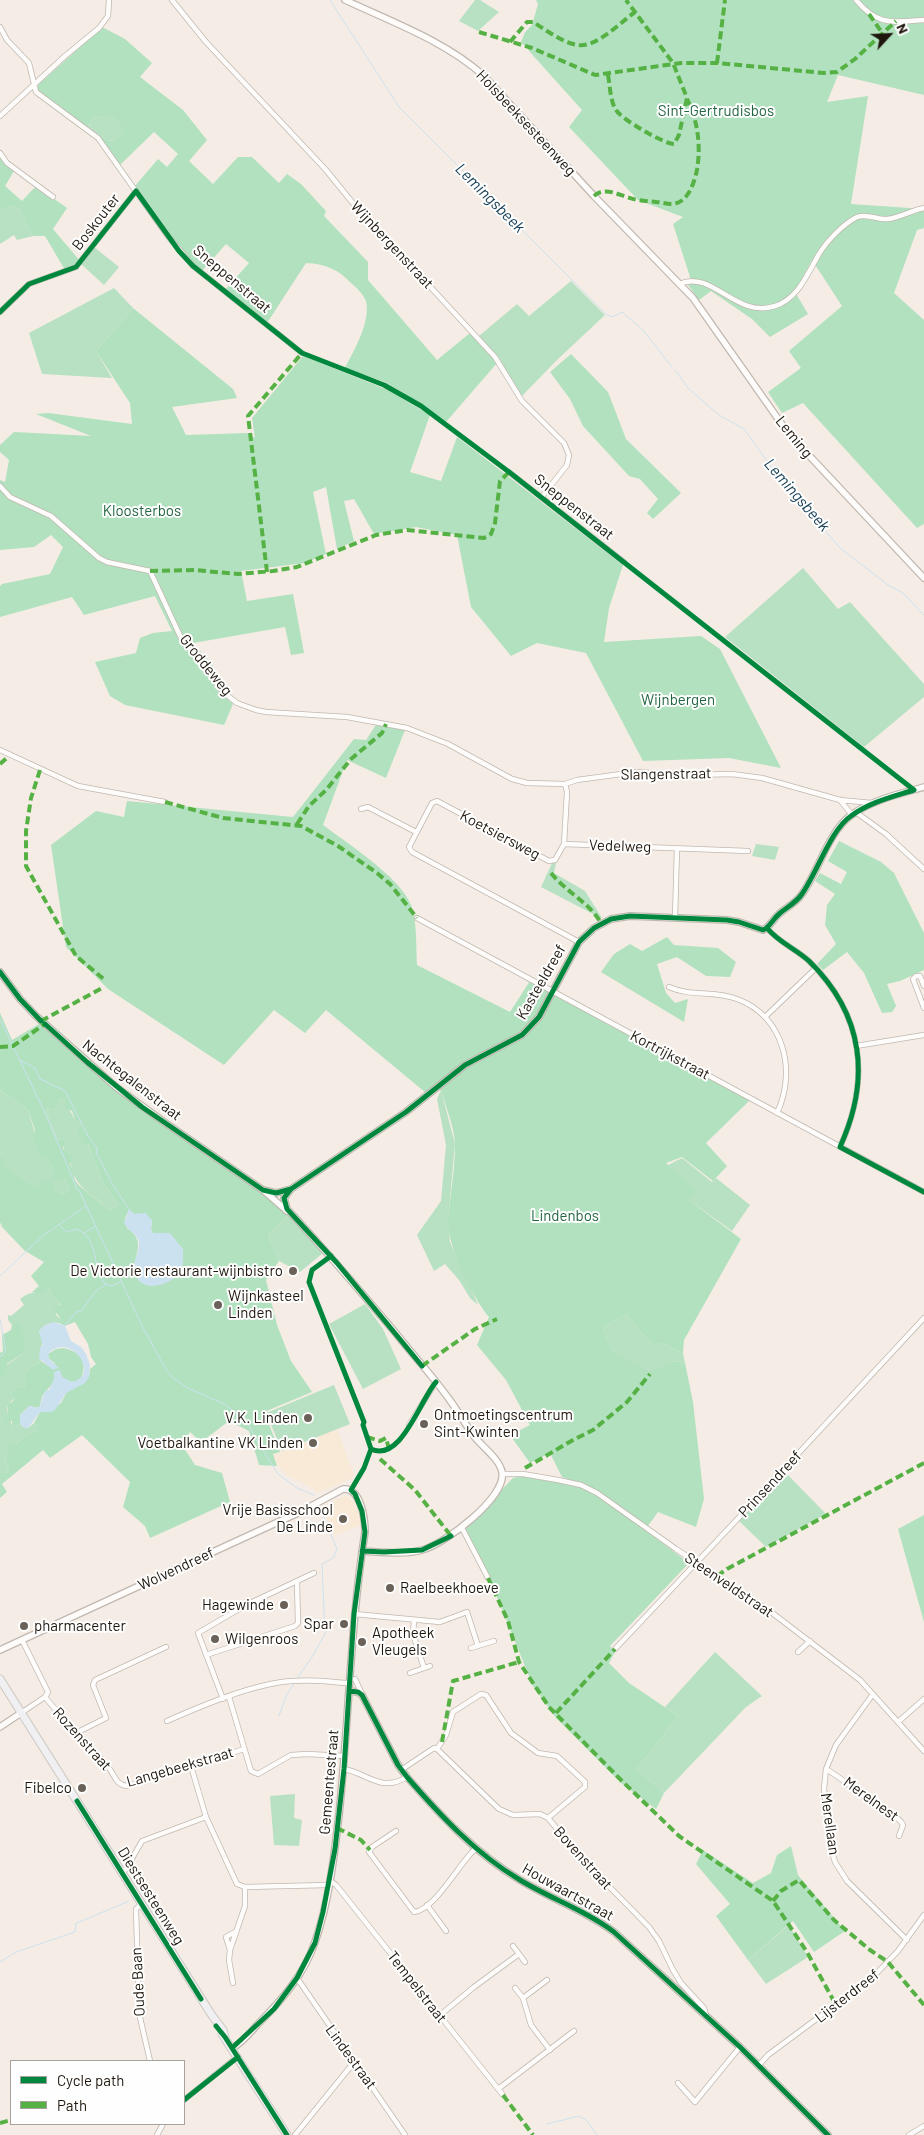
<!DOCTYPE html>
<style>
body{margin:0}
#map{position:relative;width:924px;height:2135px;overflow:hidden;background:#f5ede5;font-family:Barlow,sans-serif}
canvas{display:block}
.legend{position:absolute;left:10px;top:2060px;width:175px;height:65px;box-sizing:border-box;background:#fefefe;border:1px solid #a5a29e;margin:0;padding:6px 9px;list-style:none;font-size:15px;color:#1f170d}
.legend li{display:flex;align-items:center;gap:10px;height:25px}
.legend b{width:25px;border:1px solid #a5a29e}
.north{position:absolute;left:864px;top:10px;width:50px;height:50px;-webkit-text-stroke:4px #fefefe;paint-order:stroke;rotate:65deg;font-size:14px;font-weight:700;line-height:20px;text-align:center;color:#1f170d}
.north::after{content:'';display:block;margin:auto;width:18px;height:22px;background:#1f170d;clip-path:polygon(50% 0,100% 100%,50% 72%,0 100%)}
</style>
<div id="map">
<canvas width="924" height="2135"></canvas>
<ul class="legend">
<li><b style="height:6px;background:#00873e"></b>Cycle path</li>
<li><b style="height:6px;background:#55b144"></b>Path</li>
</ul>
<div class="north">N</div>
</div>
<script>
const ctx = document.querySelector('canvas').getContext('2d');
ctx.lineJoin = 'round';
function paint(path, color) { ctx.fillStyle = color; ctx.fill(path, 'evenodd'); }
function stroke(path, color, width, dash) { ctx.strokeStyle = color; ctx.lineWidth = width; ctx.lineCap = dash ? 'butt' : 'round'; ctx.setLineDash(dash || []); ctx.stroke(path); }
function write(font, color, halo, rows, align = 'center') {
  ctx.font = font + ' Barlow,sans-serif'; ctx.lineWidth = 4; ctx.setLineDash([]); ctx.textBaseline = 'middle'; ctx.strokeStyle = halo; ctx.fillStyle = color; for (const [text, x, y, turn = 0] of rows) {
    ctx.save(); ctx.translate(x, y); ctx.rotate((+turn || 0) * Math.PI / 180); ctx.textAlign = isNaN(turn) ? turn : align; if (halo) ctx.strokeText(text, 0, 0); ctx.fillText(text, 0, 0); ctx.restore();
  }
}
const built = new Path2D(`
 M337,1429L354,1475L351,1479L316,1493L313,1488L287,1475L279,1467L274,1455Z
 M347,1495L355,1503L361,1525L335,1535L321,1507Z`);
const green = new Path2D(`
 M475,0H480L499,12L478,31L459,21Z
 M98,116H111L126,130L116,140L108,141L88,126L93,118Z
 M10,206L20,209L33,236L17,240L14,235L0,244V211Z
 M94,247L119,267L104,285L81,264Z
 M571,281L605,315L558,359L521,397L499,358L479,336L517,304L529,316Z
 M114,288L133,308L96,351L112,378L42,374L29,333Z
 M803,568L838,609L850,602L924,684V697L864,747L725,637Z
 M756,844L779,847L775,860L752,856Z
 M556,862L554,873L585,891L602,918L597,920L593,914L541,887L552,863Z
 M0,1090L28,1110L42,1157H46L54,1172L64,1178L70,1190L63,1194L54,1190L37,1188L4,1167L0,1152Z
 M441,1090L455,1144L448,1220L450,1242L478,1305L470,1298L459,1280L445,1264L434,1271L417,1235L441,1201L446,1145L437,1099Z
 M64,1099L75,1120H79L82,1124L80,1130L88,1144L102,1181L119,1205L110,1210C87,1190 71,1187 70,1153L64,1150V1140L57,1139L46,1111L58,1101Z
 M682,1158L712,1182L716,1178L750,1205L732,1231L689,1200L696,1191L668,1165Z
 M288,1215L323,1253L300,1272L279,1261L268,1235Z
 M49,1288L53,1297L60,1302L56,1315L61,1319L59,1323C50,1322 44,1324 39,1332L43,1341L40,1352L41,1361L26,1371V1386L22,1388L19,1386L15,1398L7,1405C6,1412 11,1420 12,1426L14,1427L20,1424L28,1428L34,1423L38,1426V1430L21,1438L17,1445L11,1442L10,1454L5,1458L9,1470L6,1473H0V1376L7,1365L23,1353L17,1323L12,1325L8,1320V1315L11,1316L24,1305L20,1299C29,1291 39,1293 49,1288Z
 M365,1304L383,1329L401,1369L363,1389L329,1324Z
 M626,1314L654,1347L661,1343L683,1353L685,1363L674,1361L649,1373L612,1351L603,1328Z
 M334,1385L350,1424L282,1451L266,1413Z
 M784,1471L826,1514L766,1547L739,1521Z
 M715,1652L762,1696L746,1707L664,1793L637,1769L678,1716L665,1707Z
 M295,1794L294,1818L302,1820L299,1846L274,1845L270,1796Z
 M789,1925L808,1957L766,1984L748,1960Z`);
const forest = new Path2D(`
 M536,0H924V95L838,75L827,102L868,96L851,204L924,209V228L917,230L894,293L924,320V524L917,528L803,403L782,413L768,392L801,368L789,351L842,306L812,260L795,292L808,314L770,337L752,319L711,291L699,300L688,285L692,283L673,224L683,217L638,200L569,127L582,110L521,42L525,32L532,25L538,4Z
 M102,27L125,39L152,63L140,77L183,110L207,140L189,161L213,184L238,157H252L279,183L287,174L301,184L326,211L324,216L368,262V280L437,360L470,333L497,363L446,422L421,404L385,382L345,368C354,350 371,322 366,301C363,294 357,288 351,283C338,269 325,264 306,263L267,323L225,290L249,263L226,244L202,271L185,255L135,186L158,159L167,167L178,154L154,132L120,165L100,138L38,91V85ZM98,116H111L125,130L116,140L108,141L88,126L93,118Z
 M0,155L14,171L5,186L22,201L36,186L67,208L53,229L80,261L65,270L45,236H33L20,209L10,206L0,211Z
 M133,308L233,389L237,398L172,407L186,435L248,433L255,438L252,418L303,356L388,390L430,415L410,472L441,481L457,437L623,565L609,608L604,642L701,636L720,649L781,768L729,758L643,761L586,653L537,643L511,656L471,607L457,535L416,527L374,534L354,499L344,501L354,541L337,549L326,487L313,492L326,554L305,563L241,571L247,601L293,594L304,653L291,655L285,627L193,643L212,664L219,677L214,687L233,704L224,725L125,705L110,696L95,662L136,653L140,638L153,633L172,631L155,596L84,615L72,597L0,617V586L2,584L50,574L63,547L51,535L34,547L0,550V480L5,482L9,460L0,452V445L14,432L91,436L36,414L48,413L132,424L130,403L96,351Z
 M571,354L608,392L626,439L681,493L653,519L647,513L658,499L640,479L629,476L583,426L570,399L550,372Z
 M376,725L405,730L386,778L347,760L323,825C348,844 407,881 413,911C417,928 416,948 417,965L510,1012L530,981L750,1100L706,1143L727,1166L713,1181L682,1157L666,1163L697,1191L689,1200L741,1239L684,1340L683,1353L661,1343L654,1347L626,1314L603,1328L612,1351L649,1372L674,1361L685,1363L693,1402L704,1499L696,1527L658,1512L648,1526C621,1507 595,1489 562,1477L550,1453L530,1463L510,1435L530,1425L506,1380L477,1345L489,1317C473,1299 446,1243 448,1219C450,1195 455,1171 455,1146C455,1128 446,1108 441,1090L426,1093L326,1010L305,1033L274,1010L224,1065L108,989L66,947L51,845L96,811L124,817L127,801L293,817L354,739L366,740Z
 M839,841L881,862L894,873L924,933V970L900,981L887,984L896,1006L892,1012L882,1013L864,973L847,952L823,970L817,964L836,944L825,925L827,905L835,894L815,881L820,873L841,884L847,872L828,861Z
 M667,937L674,945L718,948L736,962L730,977L706,976L677,957L657,964L666,993L675,1003L688,999L684,1022L601,972L614,954L630,944L642,951Z
 M0,1013L12,1040L39,1024C113,1089 194,1146 275,1202L288,1215L268,1235L279,1261L266,1280L277,1325L291,1361L312,1392L264,1412L280,1452L273,1454L277,1466L259,1465L249,1431L229,1421L201,1442L190,1432L182,1445L195,1465L222,1473L230,1502L150,1538L145,1526L123,1507L130,1482L82,1435L50,1458L43,1450L2,1484L7,1492L0,1498V1473H6L9,1470L5,1458L10,1453L6,1448L11,1442L17,1445L21,1438L38,1430V1426L34,1423L40,1412H48L61,1403L66,1393L89,1377L90,1369L96,1364L91,1357L88,1344L75,1322L65,1326L59,1323L61,1319L53,1308L60,1305V1302L53,1297L49,1288L40,1293L32,1292L39,1286L31,1276L44,1262L25,1251L2,1227L0,1222V1152L5,1167L37,1188L44,1181L50,1182L54,1190L63,1194L70,1190L64,1178L55,1181L52,1177L54,1172L46,1157H41L34,1137L35,1130L28,1110L0,1090ZM64,1099L66,1108L72,1111L75,1120H79L82,1124L78,1133L83,1143L88,1144L102,1181L119,1205L110,1210C103,1204 77,1186 75,1180C73,1174 74,1170 70,1164L73,1160L70,1153L64,1150L63,1147L66,1144L64,1140L57,1139L46,1111L49,1108H54L58,1105V1101ZM129,1210L134,1214L152,1220L151,1229L153,1233L172,1237L183,1249L182,1267L171,1280L151,1286L134,1272C134,1252 147,1242 127,1228L125,1218Z
 M17,1323L20,1324V1328L25,1339L23,1353L7,1364L6,1374L0,1376V1383V1353L3,1351L2,1335L11,1330L12,1325Z
 M63,1348C78,1350 89,1362 81,1378C74,1384 65,1383 60,1374L55,1376C53,1386 48,1388 43,1395C41,1398 41,1404 39,1408L29,1406L20,1415V1424L14,1427L12,1426V1421H5V1418L8,1414L7,1404L12,1402L15,1398L12,1393L19,1386L22,1388L26,1386V1371L41,1361L50,1367L55,1363L49,1359L48,1354L56,1349Z
 M521,1476L578,1486L605,1500L689,1563L610,1646L615,1652L609,1663L629,1683L678,1716L637,1769L664,1793L656,1809L621,1783L556,1718L533,1686L487,1572L464,1529L513,1478Z
 M924,1515V1622L898,1529Z
 M791,1846L798,1875L845,1931L814,1952L793,1921L748,1960L716,1916L730,1904L696,1864L703,1850L753,1883L771,1873L777,1855Z`);
const water = new Path2D(`
 M129,1209L134,1214L146,1213L152,1221L151,1229L153,1233H170L183,1249C183,1256 184,1266 180,1272C172,1284 146,1293 137,1278C129,1265 139,1257 139,1244C139,1234 128,1231 124,1223Z
 M53,1322L65,1326L71,1341L81,1347L86,1354L90,1365L89,1377L85,1383L66,1393L55,1410L51,1412H40L28,1428H24L20,1424V1415L29,1406L37,1408L40,1406L45,1391L49,1390L54,1380V1372L60,1370L62,1377L72,1382C102,1376 70,1330 48,1354L49,1359L59,1368L53,1370L39,1358L40,1348L43,1345L39,1332L42,1327Z`);
const stream = new Path2D(`
 M330,0L399,107L607,315L613,317L622,312L643,330L672,367
 M675,370L689,389L719,415L744,429L772,468L813,511L826,532L840,548L888,585L903,593L924,615
 M0,1019L47,1117L77,1189L80,1192L141,1324L164,1366L172,1377L188,1388L224,1404L247,1421L257,1441L278,1474L297,1488L314,1495
 M20,1060L35,1068L40,1079L65,1091L88,1136L97,1148L96,1152L113,1185L129,1209
 M60,1226L67,1232L78,1229C102,1245 90,1266 105,1284
 M84,1233L96,1226
 M0,1276L44,1235L86,1206
 M0,1319L6,1351L0,1357
 M65,1326L75,1313L82,1310L96,1291L106,1284L112,1286L122,1281
 M298,1677L312,1657L325,1634L322,1564L333,1558L337,1549L320,1508
 M279,1716L286,1696L294,1684
 M77,1923L129,1901
 M0,1962L16,1952L75,1932L76,1923
 M547,2124L579,2116L586,2120L597,2135`);
const minor = new Path2D(`
 M172,0L206,42L326,170L352,202L495,357L522,401L564,443L569,455L567,465L541,498
 M856,0C879,27 892,22 924,20
 M0,27L7,40L29,63L36,92L98,138L167,235L193,266L302,353
 M0,116L65,56L99,28L108,16L109,0
 M0,153L7,163L53,197
 M679,284C713,269 735,319 775,306C798,299 808,273 819,254C827,241 843,224 857,217C867,213 878,220 887,219C900,218 912,210 924,208
 M0,312L29,284L76,267L136,191
 M509,472L624,562
 M0,486L10,497L51,516L99,558L107,562L150,571L181,638L199,659L223,692L237,703L256,710L266,712L347,717L407,728L448,744L512,779L527,783L565,784L577,780L636,772L687,775L732,774L762,778L840,800L872,803
 M0,750L78,786L165,802
 M565,784L567,792L564,844L555,860L549,861L437,801L432,803L409,847L412,852L579,942
 M840,800L852,815
 M361,809L368,807L416,832
 M857,813L886,834L924,869
 M564,844L748,851
 M417,918L924,1192
 M675,918L677,848
 M767,928C778,942 796,949 809,961C864,1015 871,1079 840,1147
 M924,986L920,976H916L913,979L924,1008
 M669,987C691,997 715,990 737,999C784,1016 797,1071 777,1113
 M765,1017L816,968
 M856,1046L924,1035
 M409,1425L436,1382
 M503,1474H523L558,1480L581,1485L597,1493L676,1549L771,1612L860,1680L924,1751
 M462,1528L488,1578
 M354,1614L440,1622L467,1612L478,1646
 M414,1620L413,1634L424,1668
 M22,1640L48,1692L45,1697C65,1722 89,1743 109,1768C115,1776 116,1785 127,1786L244,1749
 M471,1648L494,1641
 M615,1649L730,1527L924,1318
 M798,1652L810,1641
 M206,1655L295,1626L298,1623L297,1582
 M410,1673L430,1666
 M355,1679L362,1694
 M873,1694L836,1745L826,1769L824,1789L830,1845L835,1862L847,1881L907,1940
 M229,1697L251,1771L258,1774L291,1755L307,1754L345,1756
 M223,1699L198,1633L246,1605L314,1573
 M21,1713L45,1697
 M167,1721C201,1706 255,1683 292,1681C310,1679 331,1682 349,1683
 M898,1722L924,1699
 M76,1733L106,1718L93,1685L95,1680L166,1647
 M437,1749L499,1809L513,1815L540,1814L548,1818L583,1860L649,1927L659,1941L673,1970L681,1983L704,2008L706,2015
 M437,1749L446,1735L453,1712L481,1694L486,1695L511,1733L538,1753L557,1756L585,1782V1787L548,1818
 M191,1766L206,1817L237,1884L245,1887L328,1885
 M344,1769C367,1773 381,1793 407,1777
 M826,1769C847,1781 861,1796 881,1810C889,1815 899,1816 903,1825L899,1836
 M401,1770L434,1748L437,1749
 M396,1831L372,1847L369,1852L414,1912C435,1910 460,1862 476,1848
 M121,1872L126,1869L142,1841L206,1817
 M329,1880L336,1885L352,1905L503,2095
 M141,1904L136,1909L139,2013L150,2061
 M427,1905L446,1931
 M513,1946L525,1962
 M230,1950L226,1937L235,1932
 M297,1978L405,2135
 M547,1980L523,1998L531,2025L550,2050
 M233,1983L229,1960L230,1950L245,1906V1887
 M515,1988L523,1998
 M439,2016L474,1987L519,1954
 M759,2065L768,2055L873,1977L898,1951L924,1915
 M678,2083L695,2102L740,2047
 M498,2089L574,2031
 M184,2100L237,2057
 M157,2135L163,2124
 M295,2135L355,2061
 M909,2135L924,2126`);
const tertiary = new Path2D(`
 M345,0C392,22 445,41 484,76L594,196L693,298L788,433L924,578
 M0,972L20,999L35,1015L116,1087L164,1122L263,1190L287,1211
 M291,1189L284,1198L287,1209C324,1248 359,1290 394,1331C412,1354 432,1375 449,1399C458,1411 465,1424 474,1436C482,1447 499,1458 502,1472C507,1497 445,1544 422,1550C404,1555 381,1552 362,1551
 M263,1190L276,1193L291,1189L406,1112L465,1065L522,1035L539,1017L579,942L594,928L611,919L630,916L727,920L739,922L763,930C770,927 773,919 779,914C787,907 796,903 802,894C818,872 828,833 850,816C871,800 899,794 924,787
 M0,1650L302,1511L343,1489C361,1487 365,1519 365,1532C350,1626 349,1721 339,1815C334,1857 329,1902 315,1942C304,1975 281,2001 257,2025C250,2033 242,2043 232,2048
 M349,1691L358,1692L362,1695L398,1765L407,1777C440,1815 476,1854 520,1880C551,1899 585,1910 614,1932L740,2047L828,2135
 M0,1727L21,1713`);
const primary = new Path2D(`
 M0,1679L211,2014L223,2030L225,2037
 M222,2034L287,2135`);
const quiet = new Path2D(`
 M869,14L883,34
 M479,32L532,48L595,75L681,63H717L824,73L837,72L855,59L896,21
 M510,42L527,22H533C546,30 563,43 578,45C596,48 621,22 635,12
 M717,63L725,0
 M608,75C610,85 610,101 616,110C621,119 664,144 674,144L679,135L687,98L673,63L626,0
 M594,196C605,186 618,195 630,198C638,201 648,201 656,202C661,202 666,204 671,204C688,204 694,183 697,170C701,146 698,121 687,99
 M150,571L194,570L238,574L273,571L297,567L376,535L407,530L484,538L491,534L495,523L500,481L509,472L505,469
 M267,572L248,416L302,353L307,355
 M0,764L9,756
 M40,770L31,798L26,831V866L76,956L106,981
 M165,802L223,818L301,826L338,846L377,873L390,884L417,918
 M297,824L309,806L326,790L351,759L382,733L386,724
 M551,873C566,892 589,902 601,923
 M41,1021L104,987
 M0,1047L13,1046L45,1024
 M422,1366L475,1329L497,1319
 M367,1437L380,1441L386,1438L389,1449
 M380,1459L415,1490L451,1536
 M525,1468L573,1440L593,1430L627,1402L650,1374
 M717,1576L727,1569L924,1463
 M488,1578L508,1621L519,1662L549,1707L622,1781L679,1836L773,1901L807,1952L836,2005
 M556,1713L615,1649
 M442,1742L453,1681L519,1662
 M337,1828L361,1840L370,1850
 M773,1901L781,1891L799,1880L834,1920L870,1950L888,1962L924,2005
 M503,2095L533,2135
 M0,2123L11,2120`);
const cycleway = new Path2D(`
 M0,312L29,284L76,267L136,191L179,251L193,266L302,353L384,385L421,406L509,472L914,790
 M767,928C778,942 796,949 809,961C864,1015 871,1079 840,1147L924,1192
 M0,972L20,999L41,1021
 M45,1024L87,1062L142,1107L263,1190L276,1193L291,1189L406,1112L465,1065L522,1035L539,1017L579,942L594,928L611,919L630,916L727,920L739,922L763,930C770,927 773,919 779,914C787,907 796,903 802,894C817,873 831,829 851,816C870,802 892,797 914,790
 M291,1189L284,1198L287,1209L337,1263L422,1366
 M371,1449C401,1463 420,1400 436,1382
 M362,1551L384,1552L422,1550L451,1536
 M349,1691L358,1692L362,1695L398,1765L407,1777C440,1815 476,1854 520,1880C551,1899 585,1910 614,1932L740,2047L828,2135
 M77,1801L201,1999
 M216,2026L225,2037L287,2135
 M232,2048L274,2009L297,1978L315,1943L323,1912L335,1849L344,1769L354,1614L365,1532L362,1511L355,1494L351,1490L364,1468L371,1449L363,1425L364,1422L309,1282L312,1270L331,1256
 M184,2100L238,2057`);
const markers = [
 [293,1271,5,"#6a6259"],
 [218,1305,5,"#6a6259"],
 [308,1418,5,"#6a6259"],
 [424,1424,5,"#6a6259"],
 [313,1443,5,"#6a6259"],
 [343,1519,5,"#6a6259"],
 [390,1588,5,"#6a6259"],
 [284,1605,5,"#6a6259"],
 [344,1624,5,"#6a6259"],
 [24,1626,5,"#6a6259"],
 [215,1639,5,"#6a6259"],
 [362,1642,5,"#6a6259"],
 [82,1788,5,"#6a6259"]
];
const parkNames = [
 ["Sint-Gertrudisbos",716,111],
 ["Kloosterbos",142,511],
 ["Wijnbergen",678,700],
 ["Lindenbos",565,1216]
];
const streetNames = [
 ["Holsbeeksesteenweg",526,123,47],
 ["Boskouter",96,222,-52],
 ["Wijnbergenstraat",392,245,47],
 ["Sneppenstraat",232,279,40],
 ["Leming",794,437,51],
 ["Sneppenstraat",574,507,38],
 ["Groddeweg",206,665,51],
 ["Slangenstraat",666,774,-1],
 ["Koetsiersweg",500,835,28],
 ["Vedelweg",620,846,2],
 ["Kasteeldreef",541,982,-60],
 ["Kortrijkstraat",670,1055,28],
 ["Nachtegalenstraat",132,1080,38],
 ["Prinsendreef",770,1484,-47],
 ["Wolvendreef",176,1569,-25],
 ["Steenveldstraat",729,1585,34],
 ["Rozenstraat",82,1739,48],
 ["Langebeekstraat",180,1767,-16],
 ["Gemeentestraat",329,1782,-85],
 ["Merelnest",871,1799,36],
 ["Merellaan",830,1824,82],
 ["Bovenstraat",583,1858,48],
 ["Houwaartstraat",568,1892,29],
 ["Diestsesteenweg",151,1896,58],
 ["Oude Baan",138,1982,-93],
 ["Tempelstraat",417,1987,52],
 ["Lijsterdreef",847,1996,-38],
 ["Lindestraat",351,2057,54]
];
const poiNames = [
 ["De Victorie restaurant-wijnbistro",283,1271],
 ["Wijnkasteel",228,1296,"left"],
 ["Linden",228,1313,"left"],
 ["Ontmoetingscentrum",434,1415,"left"],
 ["Sint-Kwinten",434,1432,"left"],
 ["V.K. Linden",298,1418],
 ["Voetbalkantine VK Linden",303,1443],
 ["Vrije Basisschool",333,1510],
 ["De Linde",333,1527],
 ["Raelbeekhoeve",400,1588,"left"],
 ["Hagewinde",274,1605],
 ["Spar",334,1624],
 ["pharmacenter",34,1626,"left"],
 ["Apotheek",372,1633,"left"],
 ["Vleugels",372,1650,"left"],
 ["Wilgenroos",225,1639,"left"],
 ["Fibelco",72,1788]
];
const waterNames = [
 ["Lemingsbeek",490,198,45],
 ["Lemingsbeek",797,495,49]
];
paint(built, '#f9e9d7');
paint(green, '#b7e1c2');
paint(forest, '#b1e1be');
paint(water, '#cbe1ef');
stroke(stream, '#cbe1ef', 1);
stroke(minor, '#c0b8b0', 6);
stroke(tertiary, '#c0b8b0', 8);
stroke(primary, '#cecac5', 9);
stroke(minor, '#fefcfb', 4.5);
stroke(tertiary, '#fefcfb', 5.5);
stroke(primary, '#f0f0f3', 7);
stroke(quiet, '#55b144', 4, [8, 4]);
stroke(cycleway, '#00873e', 5);
for (const [x, y, r, color] of markers) { const dot = new Path2D(); dot.arc(x, y, r, 0, 2 * Math.PI); ctx.fillStyle = color; ctx.fill(dot); stroke(dot, '#fefefe', 2); }
write('15px', '#226641', '#fefefe', parkNames);
write('15px', '#1f170d', '#fefefe', streetNames);
write('15px', '#1f170d', '#fefefe', poiNames, 'right');
write('italic 16px', '#143d54', '#fefefe', waterNames);
</script>
